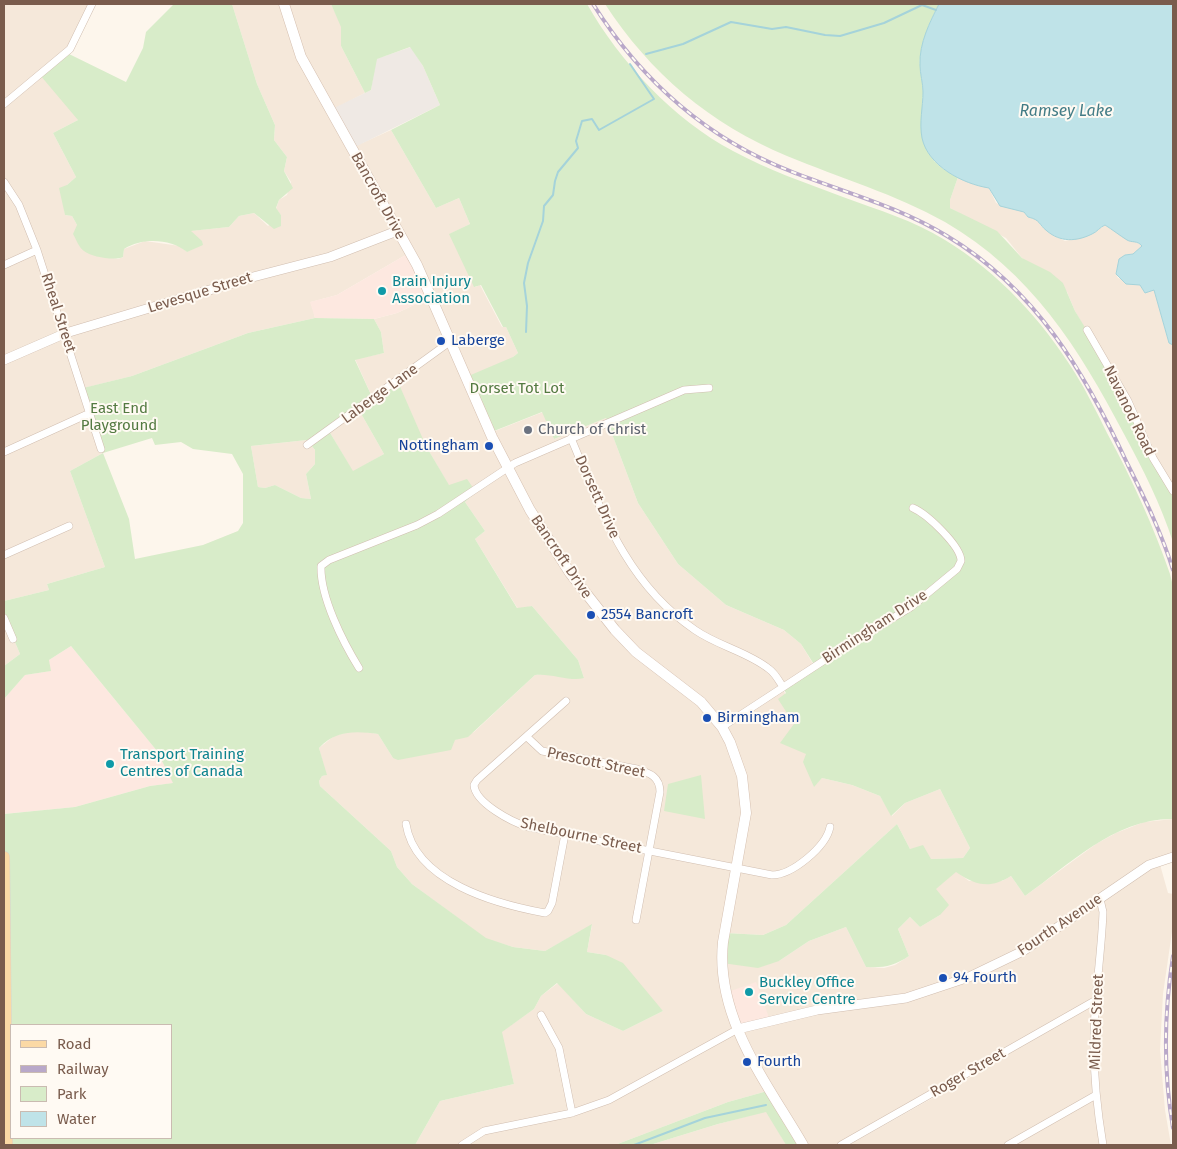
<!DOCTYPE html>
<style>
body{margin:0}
#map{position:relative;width:1177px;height:1149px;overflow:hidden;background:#fdf6ec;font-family:"Fira Sans",sans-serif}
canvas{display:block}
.frame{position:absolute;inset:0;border:5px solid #7a5c4d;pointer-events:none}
.legend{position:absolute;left:10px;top:1024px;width:162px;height:115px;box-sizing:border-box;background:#fffaf3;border:1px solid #cabbb1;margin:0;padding:6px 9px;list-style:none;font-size:15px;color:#7a5c4d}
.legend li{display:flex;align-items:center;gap:10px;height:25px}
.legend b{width:25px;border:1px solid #cabbb1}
</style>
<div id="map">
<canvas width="1177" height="1149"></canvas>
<div class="frame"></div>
<ul class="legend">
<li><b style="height:6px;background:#fbd9a5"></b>Road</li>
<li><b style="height:6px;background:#b9a8c9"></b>Railway</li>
<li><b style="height:14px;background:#d8ecc9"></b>Park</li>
<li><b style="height:14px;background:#bfe3e8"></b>Water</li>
</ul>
</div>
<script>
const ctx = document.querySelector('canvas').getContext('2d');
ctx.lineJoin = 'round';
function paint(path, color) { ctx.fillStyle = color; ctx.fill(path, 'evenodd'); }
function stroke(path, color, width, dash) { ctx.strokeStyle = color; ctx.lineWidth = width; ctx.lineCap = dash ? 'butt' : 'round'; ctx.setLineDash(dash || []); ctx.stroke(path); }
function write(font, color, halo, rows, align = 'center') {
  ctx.font = font + ' "Fira Sans",sans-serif'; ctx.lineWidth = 4; ctx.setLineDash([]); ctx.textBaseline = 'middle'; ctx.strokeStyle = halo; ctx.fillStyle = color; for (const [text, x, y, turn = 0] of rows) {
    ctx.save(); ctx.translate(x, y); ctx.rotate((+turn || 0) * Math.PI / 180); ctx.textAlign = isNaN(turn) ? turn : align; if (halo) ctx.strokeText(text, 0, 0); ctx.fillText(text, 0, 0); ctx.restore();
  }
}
const residential = new Path2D(`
 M4,4H92L65,55L78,120L53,133L76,177L67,185L64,205L65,215L72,216L77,225L109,257L118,259L123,257L124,249L145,241L180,246L187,252L190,231L229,227L239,216L254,213L268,226L281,215L276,209L279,200L287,195L291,182L284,171L287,157L274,140L275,125L257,84L232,4H331L342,27L341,46L365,93L330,111L351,148L391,130L436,208L459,198L470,224L450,234L475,287L480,285L502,327H506L518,353L513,357L490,433L543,412L554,439L606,418L638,503L678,564L726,605L784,630L801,644L815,667L783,688L806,754L814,786L822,778L852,785L880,796L892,816L905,803L940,789L970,848L963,858L931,859L910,849L897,824L786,925L763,935L725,933L779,961L809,941L846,927L866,967L884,968L895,965L909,956L898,929L910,917L920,927L940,915L935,889L956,871L969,881H1002L1011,876L1025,896L1096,844L1116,833L1144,822L1173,819V858L1159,861L1168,893L1173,894V925L1163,994L1160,1050L1165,1110L1171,1145H849L988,1067L985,1062L840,1145H802L771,1090L728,1102L615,1145H415L440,1101L514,1084L501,1032L534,1009L541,996L558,983L586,1014L623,1031L663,1011L606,955L587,952L592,925L545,951L513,947L486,939L412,884L397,867L391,851L320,786L319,781L322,776L326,775L319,748L334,736L356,730L378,734L393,758L455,740L474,732L535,675L547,674L584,678L578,660L532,606L518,609L475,539L485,531L465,502L476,492L449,486L426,446L373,399L355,359L384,353L381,332L374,319L397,313L431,297L409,253L337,295L311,302L315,318L248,333L132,376L84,388L103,453L70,471L105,567L47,584L49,590L4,601Z
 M958,177L989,188L996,203L1024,212L1028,217L1039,220L1041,226L1059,238L1065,241L1082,237L1092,234L1105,225L1141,245L1142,246L1133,254L1125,255L1116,271V274L1118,278L1140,285L1145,293L1154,289L1169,343L1173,345V490L1075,311L1067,292L1022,258L1006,238L950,208V200Z
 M359,410L384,454L353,472L329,431Z
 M307,440L315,450V464L306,474L311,499L301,498L275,485L265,488L258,487L251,446Z
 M4,616L20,654L4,666Z
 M767,1111L786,1145H650L718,1124Z`);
const commercial = new Path2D(`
 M409,253L431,297L397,313L374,319L315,318L310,302L337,295Z
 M71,646L157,751L174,783L150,786L75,807L4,814V699L25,675L50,671L49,660Z
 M756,982L771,1023L738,1029L725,993Z`);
const industrial = new Path2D(`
 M411,47L423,66L440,105L351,149L330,110L371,90L376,59Z`);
const green = new Path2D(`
 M174,4H232L257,84L275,125L274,140L287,157L284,171L293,188L279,200L276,208L281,215V226L274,229L254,213L239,216L229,227L191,231L202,241L203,245L187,252C171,239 143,237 124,249L123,257C115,261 91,257 84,251C79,248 76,239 73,234L77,225L72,216L65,215L59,188L67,185L76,177L53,133L78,120L40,75L67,53L126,82L143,48L146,32Z
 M331,4H587C620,62 673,119 733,151C768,170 806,183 843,197C878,210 913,220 945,240C998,272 1043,321 1075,373C1087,392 1097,413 1107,433C1132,479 1153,525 1170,574L1173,586V819C1115,818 1069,865 1025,896L1011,876C990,889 976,886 956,872L936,889L949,905L940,915L920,927L910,917L898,929L909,956C894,966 884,968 866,967L846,927L809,941L779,961L758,968L722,963L725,933L763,935L786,925L897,824L910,849L923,845L931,859L963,858L970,848L940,789L905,803L891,816L880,796L852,785L822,778L814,787L803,762L806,754L780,743L794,724L778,699L786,693L783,688L815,666L801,644L784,630L726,605L678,564L638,503L606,418L554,439L542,412L489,433L466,377L513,357L518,353L506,327H503L481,285L474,287L449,234L470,224L459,198L436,208L391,130L440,105L423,66L410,47L377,59L371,90L365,93L341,46V27Z
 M605,4H939C930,21 919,46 920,65C920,74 923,83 923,92C922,131 916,158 958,177L950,200V208L997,231L1022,258L1050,272L1063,283L1075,311L1114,375L1148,449L1173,490V542C1161,505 1143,469 1124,434C1079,348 1031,272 945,222C895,194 840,178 787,156C710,124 650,73 605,4Z
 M315,318L374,319L381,332L384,353L355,360L373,399L398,382L426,446L449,485L467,479L476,492L465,502L485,531L475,539L517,608L532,606L578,660L584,678C571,682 551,673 535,675L468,737L455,740L451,750L398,760L393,758L378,734C356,731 336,730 319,748L327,775L322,776L319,781L320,786L391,851L397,867L412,884L486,938L513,947L545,951L592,924L587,952L606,955L623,963L663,1011L623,1031L586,1014L557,983L541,996L534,1009L502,1032L514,1084L440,1101L415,1145H4V814L75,807L150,786L173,783L157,751L71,646L49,660L51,671L25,675L4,699V666L20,654L4,616V601L49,590L47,584L105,567L70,471L103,453L83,388L132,376L248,333ZM359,410L384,454L353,471L329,431ZM152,438L155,445L181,442L193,449L232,454L243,474V523L238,531L203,545L135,559L129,519L103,453ZM307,440L315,450V464L306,474L311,499L301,498L275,485L265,488L258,487L251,446ZM11,1025H171V1138H11Z
 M701,775L705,819L664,811L668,784Z
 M771,1090L802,1145H786L766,1112L718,1124L650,1145H615L728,1102Z`);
const water = new Path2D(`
 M939,4H1173V345L1169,343L1154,290L1145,293L1140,285L1126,284L1116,274L1119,259L1125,255L1133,254L1142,246C1137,240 1132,243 1127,240C1119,235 1113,230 1105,225C1100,227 1097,232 1092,234C1076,242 1060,242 1047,231C1038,224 1041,220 1028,217L1024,212L1000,206L989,188C963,184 928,166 922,138C919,122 923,107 923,92C923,83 920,74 920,65C919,43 930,22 939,4Z`);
const stream = new Path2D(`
 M646,54L683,44L731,22L772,29L786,27L825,35L840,36L884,23L922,5L936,10
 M526,332L527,306L524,283L528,263L543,221L544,206L553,195L555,181L558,172L578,148L576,141L582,121L592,119L599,130L654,99L630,64
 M634,1145L705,1118L766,1105`);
const minor = new Path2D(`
 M4,104L70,49L92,4
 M4,182L19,205L37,250L101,449
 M4,265L37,250
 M1087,330L1128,401L1153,458L1173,491
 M571,438C602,512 626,583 695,630C718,646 748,652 769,669C775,673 779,681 783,687
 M307,445L451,341
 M4,452L90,413
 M4,555L69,526
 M4,618L13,639
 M359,668C343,642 320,597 321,566L329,560L417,525L438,514L515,463L684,390L709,388
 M566,701L477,780L474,785C475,803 512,822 528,827L772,875C792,875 826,847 830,827
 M722,727L840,650L911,607L957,569L961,561C961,546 927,514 913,508
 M527,737L542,751L637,769C650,773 660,777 660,792L636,920
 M406,824C415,882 496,904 545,913L548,911L552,903L565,834
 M1100,899L1103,912C1102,941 1098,970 1096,1000C1091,1048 1095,1097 1103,1145
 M541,1015L559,1048L572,1113
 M462,1145L484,1131L572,1113L609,1100L738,1029
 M841,1145L1096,1000
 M1008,1145L1096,1095`);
const tertiary = new Path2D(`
 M4,360L66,333L253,277L330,257L397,231
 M738,1029L817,1010L906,998L969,977L1023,951L1149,865L1173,857`);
const secondary = new Path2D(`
 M284,4L301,57L417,265L492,437L530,510L570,573L615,630L636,652L701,702L722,727L730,742L742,776L746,813L723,942C715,1018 767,1083 803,1145`);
const primary = new Path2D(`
 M4,857L7,1145`);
const rail = new Path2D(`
 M593,4C641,80 706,138 790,171C843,192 898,206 947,236C1037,290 1085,373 1128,465C1145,499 1162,534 1173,570
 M1173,956C1164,1013 1163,1070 1173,1128`);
const markers = [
 [382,291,5,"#0f9aa8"],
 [441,341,5,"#1a4fb4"],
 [528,430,5,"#6b7280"],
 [489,446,5,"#1a4fb4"],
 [591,615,5,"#1a4fb4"],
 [707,718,5,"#1a4fb4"],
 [110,764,5,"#0f9aa8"],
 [943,978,5,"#1a4fb4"],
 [749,992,5,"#0f9aa8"],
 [747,1062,5,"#1a4fb4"]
];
const streetNames = [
 ["Bancroft Drive",378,196,61],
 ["Levesque Street",200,293,-17],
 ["Rheal Street",58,313,72],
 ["Laberge Lane",380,394,-36],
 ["Navanod Road",1129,411,64],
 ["Dorsett Drive",597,497,66],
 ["Bancroft Drive",561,557,56],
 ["Birmingham Drive",875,627,-33],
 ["Prescott Street",596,763,12],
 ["Shelbourne Street",581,836,12],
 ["Fourth Avenue",1060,925,-34],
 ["Mildred Street",1097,1022,-88],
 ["Roger Street",968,1073,-30]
];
const cultureNames = [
 ["Brain Injury",392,282],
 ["Association",392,299],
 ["Transport Training",120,755],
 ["Centres of Canada",120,772],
 ["Buckley Office",759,983],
 ["Service Centre",759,1000]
];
const transitNames = [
 ["Laberge",451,341],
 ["Nottingham",479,446,"right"],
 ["2554 Bancroft",601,615],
 ["Birmingham",717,718],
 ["94 Fourth",953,978],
 ["Fourth",757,1062]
];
const parkNames = [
 ["Dorset Tot Lot",517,389],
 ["East End",119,409],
 ["Playground",119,426]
];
const worshipNames = [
 ["Church of Christ",538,430]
];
const waterNames = [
 ["Ramsey Lake",1066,112]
];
paint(residential, '#f5e8da');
paint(commercial, '#fde8e0');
paint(industrial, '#efe9e4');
paint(green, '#d8ecc9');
paint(water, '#bfe3e8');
stroke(water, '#a5d3da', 1);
stroke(stream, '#a5d3da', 2);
stroke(minor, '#d1beb0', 8);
stroke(tertiary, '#d1beb0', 10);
stroke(secondary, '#d6c0b0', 11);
stroke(primary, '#dad1cd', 12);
stroke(minor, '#fff', 7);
stroke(tertiary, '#fff', 9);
stroke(secondary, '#fff', 10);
stroke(primary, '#fbd9a5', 11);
stroke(rail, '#b9a8c9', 4);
stroke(rail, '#fffaf3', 2, [5.5]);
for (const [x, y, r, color] of markers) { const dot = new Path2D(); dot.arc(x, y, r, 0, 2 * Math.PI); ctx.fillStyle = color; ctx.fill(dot); stroke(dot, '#fffaf3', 2); }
write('15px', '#7a5c4d', '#fffaf3', streetNames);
write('15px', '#0d838f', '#fffaf3', cultureNames, 'left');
write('15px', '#164399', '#fffaf3', transitNames, 'left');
write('15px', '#537a41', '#fffaf3', parkNames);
write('15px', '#5b616d', '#fffaf3', worshipNames, 'left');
write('italic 16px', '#437c86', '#fffaf3', waterNames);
</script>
